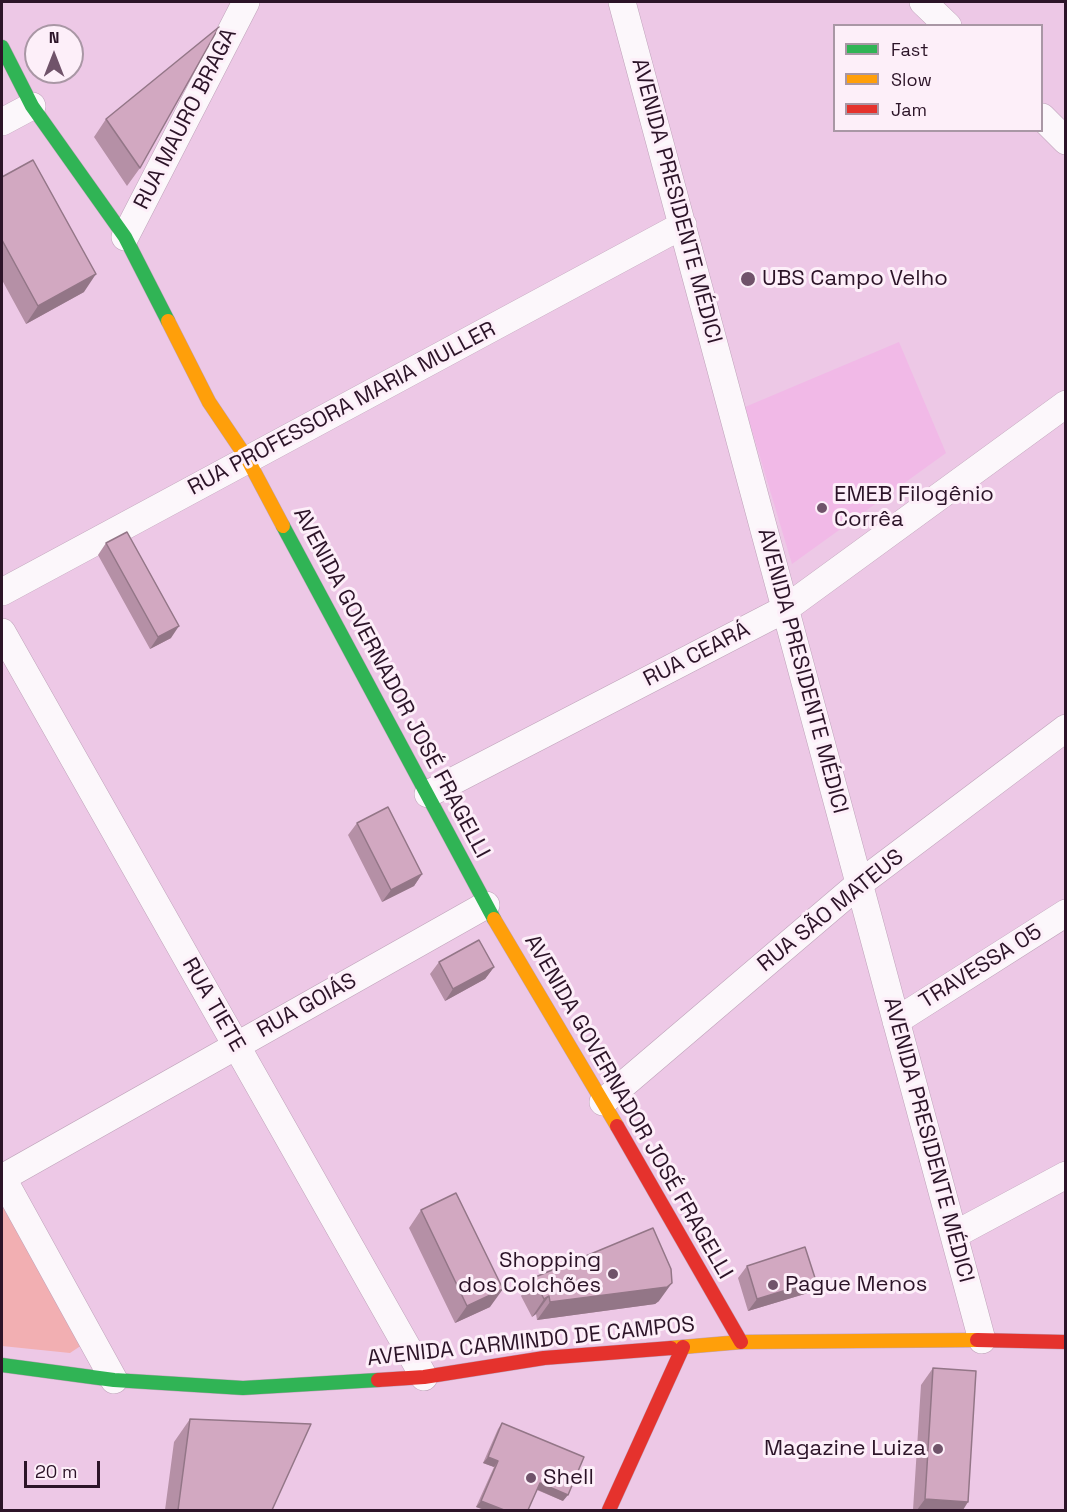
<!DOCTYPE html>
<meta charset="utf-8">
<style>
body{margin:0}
#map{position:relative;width:1067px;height:1512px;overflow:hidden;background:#edc8e6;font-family:"Space Grotesk",sans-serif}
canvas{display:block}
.frame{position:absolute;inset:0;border:3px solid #2c1428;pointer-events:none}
.legend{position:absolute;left:833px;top:24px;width:210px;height:108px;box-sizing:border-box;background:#fdeff9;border:2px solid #a997a5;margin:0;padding:8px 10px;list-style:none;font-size:18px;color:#2c1428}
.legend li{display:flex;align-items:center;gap:12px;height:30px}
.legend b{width:30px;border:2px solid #a997a5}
.north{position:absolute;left:24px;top:24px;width:60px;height:60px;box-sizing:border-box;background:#fdeff9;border:2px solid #a997a5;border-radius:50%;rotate:0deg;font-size:16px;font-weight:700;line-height:24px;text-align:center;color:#2c1428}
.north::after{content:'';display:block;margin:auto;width:21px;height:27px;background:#70536a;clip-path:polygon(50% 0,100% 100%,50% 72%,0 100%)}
.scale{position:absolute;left:24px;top:1461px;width:76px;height:27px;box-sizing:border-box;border:3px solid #2c1428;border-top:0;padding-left:8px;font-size:18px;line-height:21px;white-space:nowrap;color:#2c1428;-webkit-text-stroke:4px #fdeff9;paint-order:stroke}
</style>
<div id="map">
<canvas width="1067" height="1512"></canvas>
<div class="frame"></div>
<ul class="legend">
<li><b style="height:8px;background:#30b455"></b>Fast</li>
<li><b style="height:8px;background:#ff9f0a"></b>Slow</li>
<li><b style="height:8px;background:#e5322d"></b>Jam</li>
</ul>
<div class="north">N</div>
<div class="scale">20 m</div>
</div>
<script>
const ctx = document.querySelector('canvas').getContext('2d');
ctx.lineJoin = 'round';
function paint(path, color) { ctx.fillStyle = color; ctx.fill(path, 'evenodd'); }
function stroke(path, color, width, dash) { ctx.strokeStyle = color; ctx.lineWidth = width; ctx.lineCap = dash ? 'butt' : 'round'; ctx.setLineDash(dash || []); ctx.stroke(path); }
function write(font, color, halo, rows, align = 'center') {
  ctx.font = font + ' "Space Grotesk",sans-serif'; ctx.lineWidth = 6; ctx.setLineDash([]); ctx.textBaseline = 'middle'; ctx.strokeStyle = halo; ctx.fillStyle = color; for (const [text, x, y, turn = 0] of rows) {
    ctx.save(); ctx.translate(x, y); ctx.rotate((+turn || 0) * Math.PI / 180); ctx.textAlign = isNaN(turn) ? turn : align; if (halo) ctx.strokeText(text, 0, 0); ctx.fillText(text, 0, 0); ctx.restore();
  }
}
const built = new Path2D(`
 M899,342L946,453L792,564L745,407Z`);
const green = new Path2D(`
 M2,1204L6,1205L82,1345L70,1353L2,1346Z`);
const street = new Path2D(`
 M622,2L982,1340
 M923,2L948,26
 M1042,117L1066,141
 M2,122L32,106
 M125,237L246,2
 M2,592L683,225
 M2,632L424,1377
 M428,794L785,609L1066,404
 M896,1021L1066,913
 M603,1102L859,884L1066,728
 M2,1177L114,1380
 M2,1178L486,905
 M954,1235L1066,1175`);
const fast = new Path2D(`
 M2,47L32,106L125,237L168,321
 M283,526L494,919
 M2,1365L114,1380L243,1388L378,1380`);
const slow = new Path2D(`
 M168,321L209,402L248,460L283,526
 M494,919L617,1126
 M671,1348L741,1342L977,1340`);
const jam = new Path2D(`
 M617,1126L741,1342
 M977,1340L1066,1342
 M378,1380L424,1377L544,1358L671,1348
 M609,1510L683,1347`);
const wall = new Path2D(`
 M106,119L140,168L127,186L94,137Z
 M2,177L84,292L26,324L2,280Z
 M106,543L171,638L150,649L98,555Z
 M357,823L422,874L414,886L382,902L348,835Z
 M439,962L494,967L485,979L445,1001L430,974Z
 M421,1210L490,1307L455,1323L409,1228Z
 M747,1266L816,1281L808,1293L748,1311L738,1278Z
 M533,1278L659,1301L655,1304L537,1320L536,1314L532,1317L521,1296Z
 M933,1368L963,1510H913L921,1385Z
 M190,1419L272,1510H165L174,1442Z
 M502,1423L563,1501L537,1490L528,1510H485L476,1507L494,1467L483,1463L498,1429Z`);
const shadedWall = new Path2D(`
 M96,274L84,292L26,324L38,306Z
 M179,626L171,638L150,649L158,637Z
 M422,874L414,886L382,902L391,890Z
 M494,967L485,979L445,1001L453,989Z
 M816,1281L808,1293L748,1311L757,1299Z
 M672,1283L659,1301L655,1304L537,1320L550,1302Z
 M503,1289L490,1307L455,1323L467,1306Z
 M549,1296L536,1314L532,1317L544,1299Z
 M488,1457L498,1461L494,1467L483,1463Z
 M540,1483L568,1495L563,1501L536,1489Z
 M925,1499L968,1502L963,1510H917Z
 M481,1501L504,1510H485L476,1507Z`);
const building = new Path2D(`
 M219,27L140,168L106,119Z
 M33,160L96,274L38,306L2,240V177Z
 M127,532L179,626L158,637L106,543Z
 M388,807L422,874L391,890L357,823Z
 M479,940L494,967L453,989L439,962Z
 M456,1193L503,1289L467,1306L421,1210Z
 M653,1228L671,1269L672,1283L667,1287L550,1302L549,1296L544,1299L533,1278Z
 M805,1247L816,1281L757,1299L747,1266Z
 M933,1368L976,1371L968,1502L925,1499Z
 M190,1419L311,1424L272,1510H178Z
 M502,1423L584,1457L568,1495L540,1483L528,1510H504L481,1501L498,1461L488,1457Z`);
const markers = [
 [748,279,8,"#70536a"],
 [822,508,6,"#70536a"],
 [613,1274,6,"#70536a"],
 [773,1285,6,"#70536a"],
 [938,1449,6,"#70536a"],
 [531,1478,6,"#70536a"]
];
const streetNames = [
 ["RUA MAURO BRAGA",186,119,-63],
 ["AVENIDA PRESIDENTE MÉDICI",676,201,75],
 ["RUA PROFESSORA MARIA MULLER",342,409,-28],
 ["RUA CEARÁ",697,655,-27],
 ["AVENIDA PRESIDENTE MÉDICI",802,671,75],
 ["AVENIDA GOVERNADOR JOSÉ FRAGELLI",391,683,62],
 ["RUA SÃO MATEUS",831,911,-39],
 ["TRAVESSA 05",981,967,-32],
 ["RUA TIETE",213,1005,60],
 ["RUA GOIÁS",307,1006,-29],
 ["AVENIDA GOVERNADOR JOSÉ FRAGELLI",628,1107,60],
 ["AVENIDA PRESIDENTE MÉDICI",928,1140,75],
 ["AVENIDA CARMINDO DE CAMPOS",531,1342,-6]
];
const poiNames = [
 ["UBS Campo Velho",762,279],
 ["EMEB Filogênio",834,495],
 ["Corrêa",834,520],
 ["Shopping",601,1261,"right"],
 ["dos Colchões",601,1286,"right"],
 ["Pague Menos",785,1285],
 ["Magazine Luiza",926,1449,"right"],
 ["Shell",543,1478]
];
paint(built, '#f1b9e7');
paint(green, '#f2afb2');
stroke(street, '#bea2b9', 28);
stroke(fast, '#bea2b9', 15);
stroke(slow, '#bea2b9', 15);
stroke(jam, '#bea2b9', 15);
stroke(street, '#fcf7fb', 27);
stroke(fast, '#30b455', 14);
stroke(slow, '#ff9f0a', 14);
stroke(jam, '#e5322d', 14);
paint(wall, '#b590a6');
paint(shadedWall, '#937687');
paint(building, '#d2a8c1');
stroke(building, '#937687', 1.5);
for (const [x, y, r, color] of markers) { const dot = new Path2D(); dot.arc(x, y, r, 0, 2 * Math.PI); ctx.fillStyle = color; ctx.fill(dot); stroke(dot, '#fdeff9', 2); }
write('22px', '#2c1428', '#fdeff9', streetNames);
write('22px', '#2c1428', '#fdeff9', poiNames, 'left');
</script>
